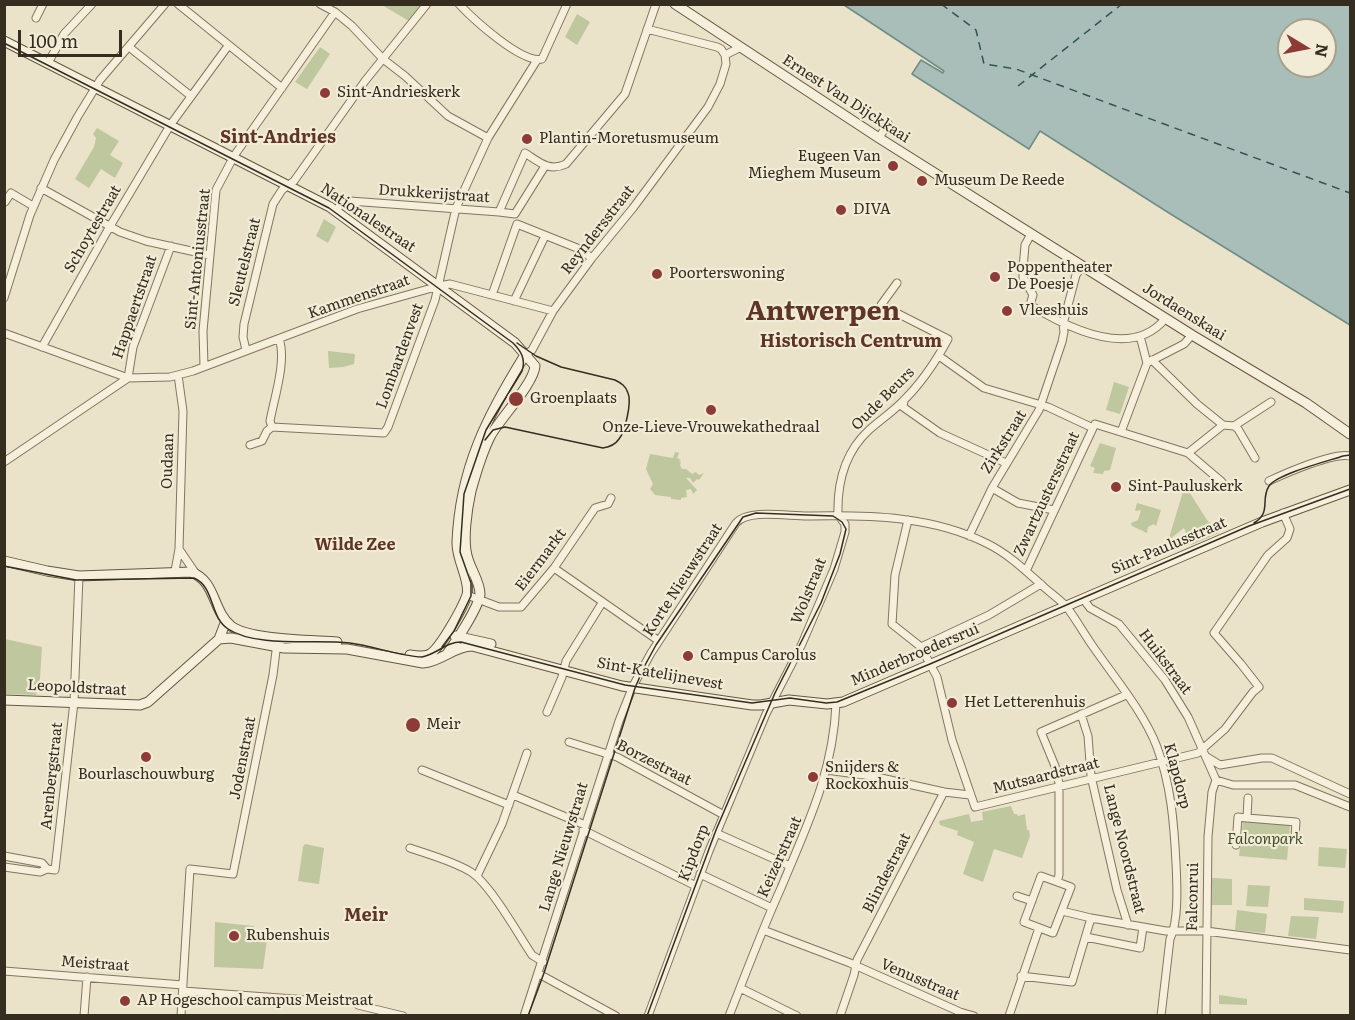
<!DOCTYPE html>
<style>
body{margin:0}
#map{position:relative;width:1355px;height:1020px;overflow:hidden;background:#eae2c9;font-family:Literata,serif}
canvas{display:block}
.frame{position:absolute;inset:0;border:6px solid #362d21;pointer-events:none}
.north{position:absolute;left:1277px;top:18px;width:60px;height:60px;box-sizing:border-box;background:#f2ecd7;border:2px solid #a7a08e;border-radius:50%;rotate:100deg;font-size:16px;font-weight:700;line-height:24px;text-align:center;color:#362d21}
.north::after{content:'';display:block;margin:auto;width:21px;height:27px;background:#8c3b36;clip-path:polygon(50% 0,100% 100%,50% 72%,0 100%)}
.scale{position:absolute;left:18px;top:30px;width:104px;height:27px;box-sizing:border-box;border:3px solid #362d21;border-top:0;padding-left:8px;font-size:18px;line-height:21px;white-space:nowrap;color:#362d21;-webkit-text-stroke:4px #f2ecd7;paint-order:stroke}
</style>
<div id="map">
<canvas width="1355" height="1020"></canvas>
<div class="frame"></div>
<div class="north">N</div>
<div class="scale">100 m</div>
</div>
<script>
const ctx = document.querySelector('canvas').getContext('2d');
ctx.lineJoin = 'round';
function paint(path, color) { ctx.fillStyle = color; ctx.fill(path, 'evenodd'); }
function stroke(path, color, width, dash) { ctx.strokeStyle = color; ctx.lineWidth = width; ctx.lineCap = dash ? 'butt' : 'round'; ctx.setLineDash(dash || []); ctx.stroke(path); }
function write(font, color, halo, rows, align = 'center') {
  ctx.font = font + ' Literata,serif'; ctx.lineWidth = 4.5; ctx.setLineDash([]); ctx.textBaseline = 'middle'; ctx.strokeStyle = halo; ctx.fillStyle = color; for (const [text, x, y, turn = 0] of rows) {
    ctx.save(); ctx.translate(x, y); ctx.rotate((+turn || 0) * Math.PI / 180); ctx.textAlign = isNaN(turn) ? turn : align; if (halo) ctx.strokeText(text, 0, 0); ctx.fillText(text, 0, 0); ctx.restore();
  }
}
const green = new Path2D(`
 M382,5L422,4V5L409,21Z
 M577,14L590,22L577,45L565,37Z
 M320,47L330,54L307,89L295,82Z
 M97,128L119,141L110,155L123,163L115,178L101,169L89,188L75,179L94,147L96,138L93,134Z
 M324,219L336,227L328,243L316,236Z
 M328,351L355,354L354,364L343,367L329,368Z
 M1114,382L1129,387L1120,414L1106,410Z
 M1100,443L1116,448L1110,470L1104,471L1103,474L1093,473L1095,468L1090,466Z
 M675,452L679,453L677,458L681,460L679,461L681,462L680,465L682,469H686L692,474L696,472L699,475L704,473L699,480L697,479L693,483L690,478H686L697,490L693,494L691,489L686,490L687,497L681,498V500L671,499V497L655,495L650,489L653,484L646,469L650,454L673,458Z
 M1186,482L1190,488L1188,490L1207,520L1219,533L1191,545L1184,528L1170,539L1169,538Z
 M1137,503L1161,510L1156,526L1154,524L1148,527L1147,533L1132,526L1131,523L1138,520L1141,510L1135,511Z
 M5,639L42,647L40,678L36,695L5,694Z
 M1011,806L1014,814H1017L1018,816L1025,814L1027,830H1029L1030,836L1022,858L994,849L983,882L963,874L974,842L957,835L958,831L940,825L939,821L969,814L971,822L983,820L982,812Z
 M1243,821L1290,825L1287,860L1239,856Z
 M305,844L324,848L319,884L298,881L303,847Z
 M1319,847L1347,849L1345,868L1318,866Z
 M1212,878L1232,879V905H1212Z
 M1248,885L1270,886L1268,907L1246,906Z
 M1304,898L1344,901L1343,913L1304,910Z
 M1237,910L1267,914L1265,933L1235,930Z
 M1291,916L1319,917L1316,939L1288,936Z
 M215,922L254,926V932H268L263,969L214,967Z
 M1219,995L1247,999V1005L1219,1004Z`);
const water = new Path2D(`
 M844,5H1350V325L1169,213L1040,131L1029,149L912,74L921,60L943,73L944,71ZM1289,30H1325V66H1289Z`);
const ferry = new Path2D(`
 M941,4L976,30L984,64L1016,69L1350,193
 M1018,86L1122,4`);
const street = new Path2D(`
 M178,4L282,88
 M320,4L335,12L352,26L383,59L405,76L448,116L488,138
 M459,4C473,19 522,64 542,59L567,4
 M36,18L43,4
 M647,29L717,47L721,49L725,55
 M129,47L191,96
 M725,55L739,48
 M48,63L64,34L92,4
 M879,138L888,123
 M545,166L515,214L499,212L525,153C539,162 549,172 566,164L625,94L656,4
 M41,188L120,232L146,241L209,255
 M5,202L11,193L33,206
 M336,211L341,204L350,201L499,212
 M1031,234L1025,245L1023,268V277L1033,295L1030,305C1066,327 1131,360 1165,319
 M492,295L517,224L577,248L592,258
 M4,298L30,215L54,160L78,116L100,80L165,4
 M514,301L545,236
 M4,333L128,378L170,377L193,371L357,309L439,286L450,284L553,311
 M1140,336L1147,363
 M42,347L109,228L171,124L228,46
 M246,350L243,337L244,324L273,204L282,190L294,181L365,81L427,4
 M525,355L532,350L553,311L592,258L633,208L708,107L720,84L726,64L725,55
 M939,356L984,388L1048,407L1093,428L1026,571
 M1152,360L1197,404L1223,425
 M1149,362L1184,344L1192,335
 M204,366L203,331L216,190L234,156L335,12
 M128,378L133,347L171,246
 M904,401L903,407L940,433L1006,463
 M1095,424L1188,453
 M1223,425L1234,426L1238,429L1255,458
 M1234,426L1271,402
 M272,427L384,433L388,427L435,300L456,208L488,138L537,60
 M272,427L270,421C274,399 287,360 279,339
 M1121,432L1147,363
 M250,445L262,441L267,431L272,427
 M1188,453L1223,425
 M1188,453L1222,482
 M4,462L128,378
 M1269,481C1286,473 1334,452 1350,456
 M992,488L1018,503L1054,510
 M838,515C837,483 844,453 869,430C879,421 891,413 901,403C920,385 935,363 948,339L881,305L897,283
 M908,520L895,575L892,624L921,647L937,677L952,740L975,807L1198,753L1225,729L1253,692L1259,687L1241,664L1214,633L1268,555L1287,538L1290,529L1283,513
 M969,536L992,488L1039,410L1062,342L1064,332L1063,324L1076,275L1082,266
 M179,549L196,574
 M554,568L659,641
 M175,571L179,549L183,411L178,375
 M467,595L499,607H521L554,568L595,508L608,504L611,498
 M1084,600L1090,608L1119,624L1165,680L1188,717L1216,780L1233,785H1295L1350,807
 M921,647L989,615L1041,584
 M547,712L562,677L566,661L602,603
 M1081,714L1088,736L1091,776L1117,890L1128,925
 M569,742L617,757L724,815
 M1207,757L1220,765L1262,758H1272L1350,794
 M422,770L509,805
 M826,770L872,776L944,792L970,795
 M513,795L585,825
 M1248,798L1247,818L1296,822L1295,836
 M583,830L696,886
 M716,833L790,866
 M1236,845L1238,817L1247,818
 M410,848C430,855 453,861 471,872C490,884 518,934 532,955L543,962
 M4,856L42,863L47,869L55,870L74,702L79,576
 M4,867L40,872L47,869
 M700,874L772,908
 M477,876L502,824L527,753
 M1041,876L1071,887L1053,933L1024,922Z
 M1057,882L1059,875V783L1055,766L1041,732L1126,695
 M1017,896L1032,901
 M1062,911L1091,918L1166,931H1206L1350,950
 M763,930L850,963L960,1012L974,1016
 M1086,937L1140,948L1143,927
 M4,971L183,985
 M539,974L616,1016
 M1021,976L1072,982L1091,918
 M740,988L797,1016
 M183,991L308,1000
 M358,1005L403,1016
 M84,1016L87,977
 M181,1016L190,869L233,874L273,675L277,643
 M524,1016L619,721L633,686L651,653L736,523C749,508 791,517 811,516C871,515 933,516 988,544C1010,555 1027,572 1045,588C1052,594 1060,600 1066,606C1076,619 1084,634 1094,648C1115,678 1144,713 1157,747C1171,785 1174,823 1176,863C1177,884 1179,921 1170,939L1161,1016
 M648,1016L709,851L766,714L801,646L834,569L845,532V524L838,515
 M729,1016C746,973 762,930 781,888C807,825 833,774 836,704
 M840,1016L854,975L857,960L944,792
 M1009,1016L1039,928
 M1206,1016L1208,837L1212,792L1216,780`);
const secondary = new Path2D(`
 M675,4L879,138L1192,335L1306,403L1350,434
 M4,41L330,207L515,343L535,366C534,383 500,419 491,435C482,452 476,473 471,491C467,509 462,542 468,559C471,570 480,582 480,594C479,607 455,643 447,654
 M4,561L47,571L79,576L191,572C216,581 212,610 231,626C249,640 313,640 337,642
 M455,636L491,644
 M219,639L231,638L284,648L347,649L423,663C441,662 454,646 472,646L622,686L752,705H761L789,700L827,704L843,702L1262,522L1350,490
 M410,655C416,656 422,657 428,655C439,651 463,607 467,595C471,582 456,559 457,542C460,469 487,416 525,355
 M4,700L140,705L148,702L219,639L226,621`);
const tram = new Path2D(`
 M4,43L329,208L513,343C521,351 526,359 522,371L486,430L464,494L460,552L471,583V596L454,631L442,647
 M485,440L493,430L505,427L603,448C609,447 615,445 619,439C625,432 632,402 628,393C626,386 621,383 615,380L561,367L536,356L517,343
 M1254,523C1272,512 1260,500 1269,486C1277,474 1328,461 1343,456L1350,455
 M4,566L76,580L194,578C215,587 209,616 228,629C257,648 316,639 350,643C374,646 398,656 422,657C437,654 446,642 461,642L625,685L752,703L790,698L826,703L837,702L930,664L1249,526L1350,489
 M528,1016L544,973L635,688L644,667L656,645L743,517L756,513L833,516L842,522L846,529L840,554L821,603L775,693L716,830L647,1016`);
const markers = [
 [325,93,6,"#8c3b36"],
 [527,139,6,"#8c3b36"],
 [893,166,6,"#8c3b36"],
 [922,181,6,"#8c3b36"],
 [841,210,6,"#8c3b36"],
 [657,274,6,"#8c3b36"],
 [995,277,6,"#8c3b36"],
 [1007,311,6,"#8c3b36"],
 [516,399,8,"#8c3b36"],
 [711,410,6,"#8c3b36"],
 [1116,487,6,"#8c3b36"],
 [688,656,6,"#8c3b36"],
 [952,703,6,"#8c3b36"],
 [413,725,8,"#8c3b36"],
 [146,757,6,"#8c3b36"],
 [813,777,6,"#8c3b36"],
 [234,936,6,"#8c3b36"],
 [125,1001,6,"#8c3b36"]
];
const poiNames = [
 ["Sint-Andrieskerk",337,93],
 ["Plantin-Moretusmuseum",539,139],
 ["Eugeen Van",881,157,"right"],
 ["Mieghem Museum",881,174,"right"],
 ["Museum De Reede",934,181],
 ["DIVA",853,210],
 ["Poppentheater",1007,268],
 ["De Poesje",1007,285],
 ["Poorterswoning",669,274],
 ["Vleeshuis",1019,311],
 ["Groenplaats",530,399],
 ["Onze-Lieve-Vrouwekathedraal",711,428,"center"],
 ["Sint-Pauluskerk",1128,487],
 ["Campus Carolus",700,656],
 ["Het Letterenhuis",964,703],
 ["Meir",426,725],
 ["Snijders &",825,768],
 ["Rockoxhuis",825,785],
 ["Bourlaschouwburg",146,775,"center"],
 ["Rubenshuis",246,936],
 ["AP Hogeschool campus Meistraat",137,1001]
];
const streetNames = [
 ["Ernest Van Dijckkaai",846,99,33],
 ["Drukkerijstraat",434,194,4],
 ["Nationalestraat",368,218,34],
 ["Schoytestraat",93,229,-60],
 ["Reyndersstraat",598,230,-52],
 ["Sint-Antoniusstraat",198,259,-84],
 ["Sleutelstraat",245,262,-76],
 ["Kammenstraat",359,297,-19],
 ["Happaertstraat",135,307,-71],
 ["Jordaenskaai",1184,312,32],
 ["Lombardenvest",400,356,-70],
 ["Oude Beurs",883,399,-45],
 ["Zirkstraat",1004,442,-58],
 ["Oudaan",168,461,-88],
 ["Zwartzustersstraat",1047,494,-65],
 ["Sint-Paulusstraat",1169,546,-23],
 ["Eiermarkt",541,560,-53],
 ["Korte Nieuwstraat",683,580,-57],
 ["Wolstraat",809,591,-68],
 ["Minderbroedersrui",915,655,-23],
 ["Huikstraat",1165,662,53],
 ["Sint-Katelijnevest",660,674,10],
 ["Leopoldstraat",77,688,3],
 ["Jodenstraat",243,758,-79],
 ["Borzestraat",654,763,27],
 ["Arenbergstraat",52,776,-84],
 ["Mutsaardstraat",1046,776,-14],
 ["Klapdorp",1177,776,75],
 ["Lange Nieuwstraat",564,847,-73],
 ["Lange Noordstraat",1124,849,76],
 ["Kipdorp",694,853,-69],
 ["Keizerstraat",780,857,-66],
 ["Blindestraat",887,873,-63],
 ["Falconrui",1193,897,-89],
 ["Meistraat",95,964,4],
 ["Venusstraat",920,980,23]
];
const parkNames = [
 ["Falconpark",1265,840]
];
const neighbourhoodNames = [
 ["Wilde Zee",355,545]
];
const quarterNames = [
 ["Sint-Andries",278,138],
 ["Historisch Centrum",851,342],
 ["Meir",366,916]
];
const townNames = [
 ["Antwerpen",823,312]
];
paint(green, '#bfc79e');
paint(water, '#a9beb9');
stroke(water, '#708c87', 1.5);
stroke(ferry, '#325454', 1.5, [8, 6]);
stroke(street, '#84755f', 9);
stroke(secondary, '#665742', 11);
stroke(street, '#f5efdb', 7);
stroke(secondary, '#f5efdb', 9);
stroke(tram, '#362d21', 1.5);
for (const [x, y, r, color] of markers) { const dot = new Path2D(); dot.arc(x, y, r, 0, 2 * Math.PI); ctx.fillStyle = color; ctx.fill(dot); stroke(dot, '#f2ecd7', 2); }
write('15px', '#362d21', '#f2ecd7', poiNames, 'left');
write('15px', '#362d21', '#f2ecd7', streetNames);
write('italic 15px', '#44502a', '#f2ecd7', parkNames);
write('bold 16px', '#5e3526', '#f2ecd7', neighbourhoodNames);
write('bold 18px', '#5e3526', '#f2ecd7', quarterNames);
write('bold 27px', '#5e3526', '#f2ecd7', townNames);
</script>
